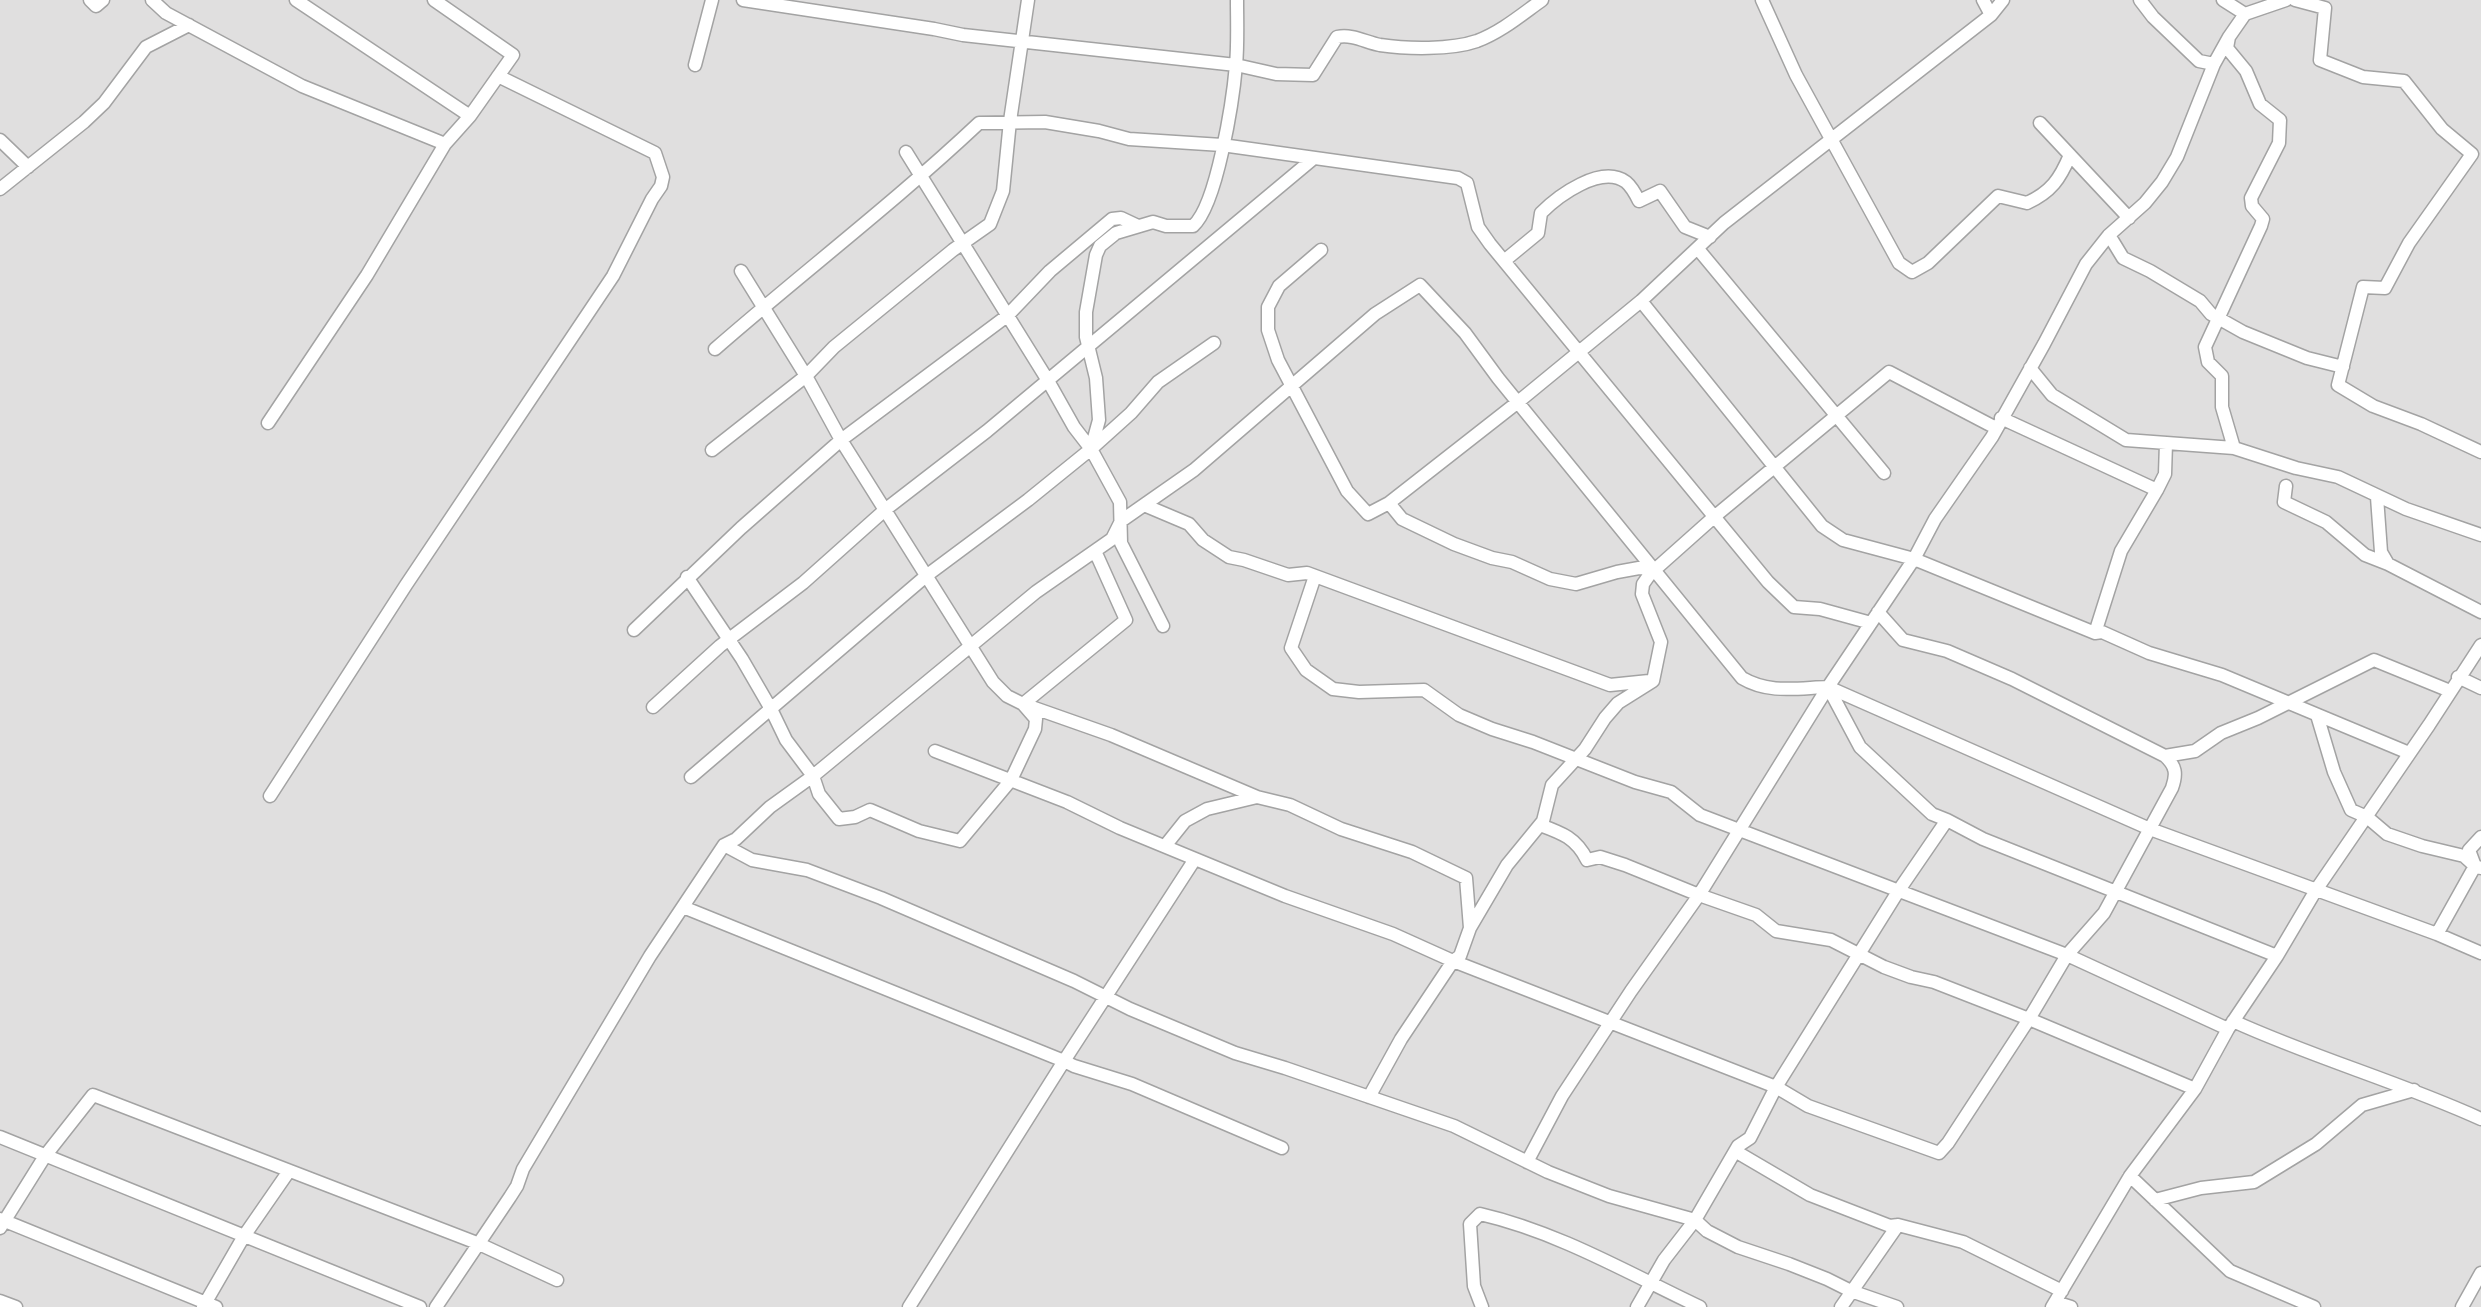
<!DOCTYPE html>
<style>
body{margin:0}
canvas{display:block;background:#f1eee9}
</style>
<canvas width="2481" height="1307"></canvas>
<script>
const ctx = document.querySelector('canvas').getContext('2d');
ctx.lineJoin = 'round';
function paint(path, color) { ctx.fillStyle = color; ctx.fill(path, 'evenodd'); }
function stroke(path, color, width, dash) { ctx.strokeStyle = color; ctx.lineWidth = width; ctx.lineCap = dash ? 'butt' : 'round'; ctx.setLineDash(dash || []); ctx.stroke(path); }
const residential = new Path2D(`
 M0,0H2481V1307H0Z`);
const minor = new Path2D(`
 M90,0L96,6L103,0
 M152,0L166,13L302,86L445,144
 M296,0L470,116
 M743,0L934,29L963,35L1236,65L1276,74L1313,75L1337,37C1353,34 1365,42 1380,45C1407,49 1451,50 1477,41C1501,32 1521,15 1542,0
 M1762,0L1796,75L1899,263L1912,272L1928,263L1998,196L2027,203C2051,192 2060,179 2070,155
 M1983,0L1991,15
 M2140,0L2153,17L2199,61L2214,64
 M2223,0L2245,14
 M2295,0L2325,8L2320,60L2363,77L2404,81L2442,129L2472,154L2409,243L2385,288L2363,287L2338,385L2373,406L2421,424L2481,452
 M2229,37L2227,48L2246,71L2260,104L2280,120L2279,143L2251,198L2252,206L2263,219L2261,226L2205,347L2208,362L2222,376V407L2234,448
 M695,65L712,0
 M2040,123L2129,218
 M0,140L28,167
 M906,152L1047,379L1074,427L1091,449
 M0,189L84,122L104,103L146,47L189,25
 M2109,235L2123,258L2150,271L2200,301L2211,314L2243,332L2307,358L2343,367
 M1698,249L1884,473
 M1321,250L1279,286L1268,307V330L1278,360L1347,491L1368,514L1389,503L1518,402L1641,301L1724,223L1991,15L2003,0
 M1504,261L1538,233L1541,213C1558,196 1601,164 1626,182C1632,187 1636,195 1639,201L1660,191L1685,227L1710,237
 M741,271L806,376L841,440L993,682L1007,696L1023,704L1126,620L1095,551
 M1641,301L1822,526L1843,540L1914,559L2095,633L2102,632L2149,653L2222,675L2409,753
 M715,349C802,273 894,203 979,123L1045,122L1099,131L1129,139L1222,145L1458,178L1467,183L1478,227L1490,244L1768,582L1794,607L1820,609L1871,623
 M2030,368L2052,395L2126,440L2234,448L2296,468L2338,477L2406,509L2481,535
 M2001,418L2157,490
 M268,423L367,275L445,144L470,116L513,55L434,0
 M712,450L806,376L834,347L953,250L990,224L1003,191L1010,121L1028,0
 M2286,486L2284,502L2326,522L2365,555L2388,564L2481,612
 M2377,497L2381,552L2388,564
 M1389,503L1402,519L1454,544L1492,558L1512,562L1550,579L1576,584L1617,572L1639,568L1655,569
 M1144,505L1189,524L1203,540L1229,557L1244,560L1288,575L1307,573L1610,685L1649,681
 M1315,576L1291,648L1306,670L1333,689L1359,692L1424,690L1459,715L1492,729L1533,742L1635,782L1671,792L1700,815L2067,955L2228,1029
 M687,577L742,659L771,709L786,740L813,776L819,794L839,819L855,817L870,810L919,831L960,841L1011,780L1035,729L1036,719L1023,704L1111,735L1257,797
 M1163,626L1121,543L1120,502L1091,449L1099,420L1096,378L1086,337V312L1096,255L1100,246L1116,233L1153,222L1166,226H1193C1217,205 1233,100 1236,65C1238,44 1237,22 1237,0
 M634,630L741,528L841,440L1007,316L1050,271L1112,219L1121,218L1138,226
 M2095,633L2121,551L2157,490L2165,474L2166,443
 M2458,677L2481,688
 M653,707L720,646L803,583L886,509L987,431L1314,158
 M2317,715L2334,772L2351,810L2367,817L2387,834L2422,846L2464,856L2475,866L2481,868
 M935,751L1067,802L1120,828L1285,896L1393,934L1453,961L1776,1087L1808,1106L1939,1153L1948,1143L2029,1019L2067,955L2104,913L2172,788C2177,774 2176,766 2165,756L2012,679L1947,651L1903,640L1878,612
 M2165,756L2195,751L2221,733L2258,718L2374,660L2450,691
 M691,777L926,576L1028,500L1091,449L1131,413L1158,382L1214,343
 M270,796L406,585L613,276L652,199L661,186L663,177L655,153L498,76
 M1947,820L1983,839L2277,956
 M1540,825C1562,833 1576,838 1587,860L1600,857L1625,865L1699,895L1756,915L1776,931L1831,940L1884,967L1911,977L1934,982L2029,1019L2195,1089
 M724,845L752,860L807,870L881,898L1074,981L1130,1009L1235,1053L1285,1068L1454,1126L1548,1172L1609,1196L1695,1220L1707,1231L1738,1247L1789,1264L1827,1279L1851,1291L1897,1307
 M1165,846L1185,821L1207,809L1257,797L1290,805L1341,829L1412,852L1466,878L1470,928
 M1195,859L1064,1061L1074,1066L1132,1084L1282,1148
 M683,907L1064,1061L909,1307
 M2437,934L2475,866L2469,850L2481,837
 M2233,1021C2314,1058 2400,1082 2481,1119
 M1369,1097L1401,1039L1453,961L1460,956L1470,928L1507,865L1543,821L1552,785L1585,749L1605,718L1618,703L1653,681L1661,642L1642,594L1643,584L1650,574L1714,517L1889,372L1996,428
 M0,1137L420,1307
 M1735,1151L1810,1195L1890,1226L1898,1225L1963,1242L2062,1291
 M1527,1162L1562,1096L1631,991L1699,895L1828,687L1914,559L1935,519L1992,437L2044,344L2086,264L2109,235L2145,203L2162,182L2177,157L2214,64L2229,37L2245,14L2286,0
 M2130,1176L2230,1271L2314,1307
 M2155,1200L2201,1188L2254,1182L2316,1144L2362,1105L2414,1090
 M0,1219L216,1307
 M0,1228L45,1156L93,1095L477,1243L557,1280
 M0,1301L16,1307
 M2055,1302L2071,1307
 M203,1307L244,1236L289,1171
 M436,1307L510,1197L517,1186L523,1169L650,956L724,845L736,839L770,807L813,776L1036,592L1112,539L1121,521L1194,470L1375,314L1420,285L1465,333L1498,378L1742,678C1769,694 1797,688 1828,687L2150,829L2437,934L2481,953
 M1482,1307L1474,1286L1470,1224L1480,1214C1558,1232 1628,1273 1700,1307
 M1637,1307L1664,1260L1695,1220L1738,1146L1750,1138L1776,1087L1899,890L1947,820L1932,814L1860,747L1828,687
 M1841,1307L1898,1225
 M2052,1307L2130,1176L2195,1089L2228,1029L2277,956L2316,890L2429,725L2481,645
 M2462,1307L2481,1273`);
paint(residential, '#e0dfdf');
stroke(minor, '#a3a3a3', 15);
stroke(minor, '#fff', 12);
</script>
